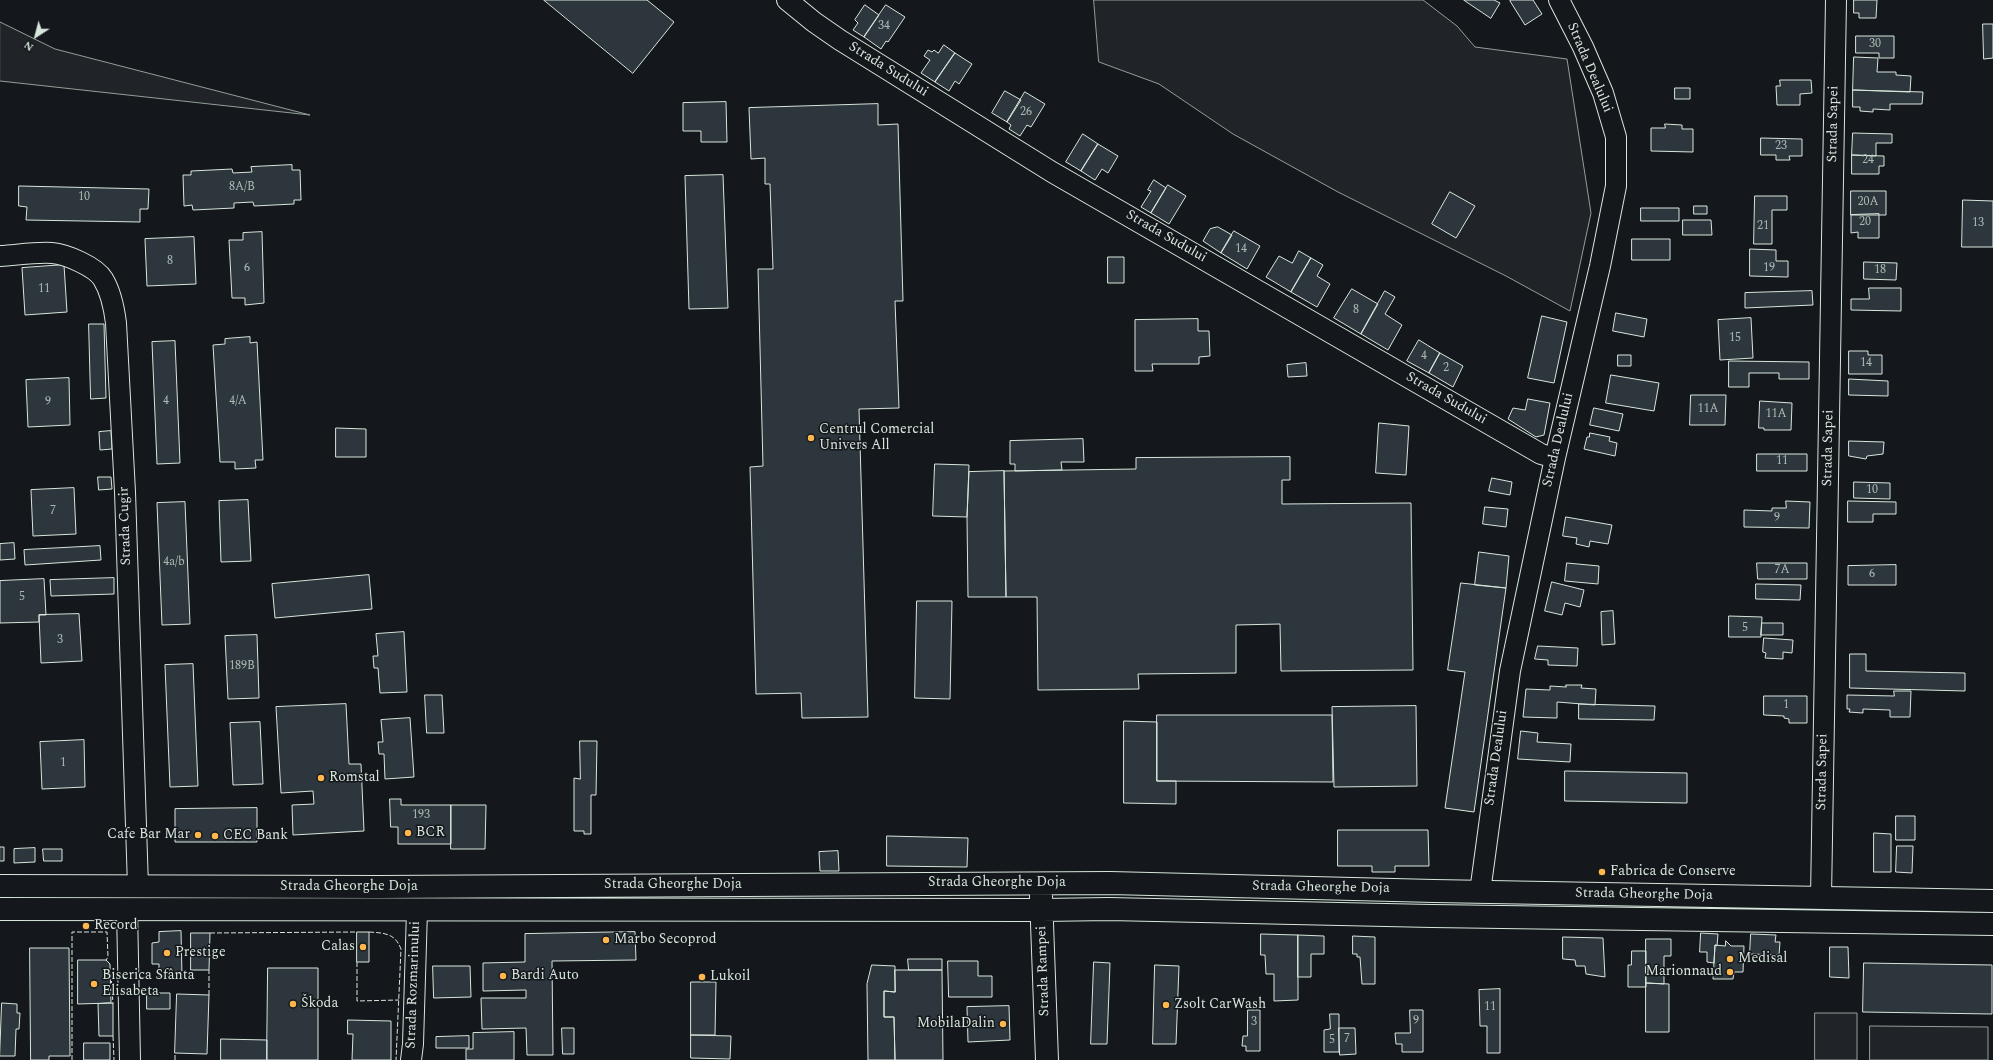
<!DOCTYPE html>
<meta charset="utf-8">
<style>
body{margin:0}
#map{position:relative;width:1993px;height:1060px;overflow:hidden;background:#14181c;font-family:Spectral,serif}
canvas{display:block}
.north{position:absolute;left:16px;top:16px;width:40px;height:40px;-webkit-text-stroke:3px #14181c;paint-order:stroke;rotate:216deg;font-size:11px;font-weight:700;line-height:16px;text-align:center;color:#d8e6dc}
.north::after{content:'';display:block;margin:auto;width:14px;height:18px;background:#d8e6dc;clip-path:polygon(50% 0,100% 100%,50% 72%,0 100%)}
</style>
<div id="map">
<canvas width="1993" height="1060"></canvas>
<div class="north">N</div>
</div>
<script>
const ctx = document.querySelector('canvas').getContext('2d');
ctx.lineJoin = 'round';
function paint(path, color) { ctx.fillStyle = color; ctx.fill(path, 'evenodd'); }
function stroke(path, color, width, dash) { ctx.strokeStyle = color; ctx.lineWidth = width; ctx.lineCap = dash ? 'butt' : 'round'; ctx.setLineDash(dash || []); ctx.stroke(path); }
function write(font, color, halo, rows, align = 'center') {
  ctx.font = font + ' Spectral,serif'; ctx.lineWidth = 3; ctx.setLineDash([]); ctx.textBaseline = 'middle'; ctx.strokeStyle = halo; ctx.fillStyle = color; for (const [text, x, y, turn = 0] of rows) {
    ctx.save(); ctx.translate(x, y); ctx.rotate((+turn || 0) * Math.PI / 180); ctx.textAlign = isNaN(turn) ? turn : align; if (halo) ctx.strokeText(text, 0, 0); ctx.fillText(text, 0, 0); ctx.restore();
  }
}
const green = new Path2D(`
 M1094,0H1423L1457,26L1475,47L1567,59L1591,213L1570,311L1506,276L1338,192L1233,134L1159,84L1099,62Z
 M0,22L55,49L310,115L0,81Z
 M1815,1013H1857V1060H1815Z
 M1870,1026L1988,1027V1060H1870Z`);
const building = new Path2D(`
 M544,0H647L674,22L633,73Z
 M1464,0H1494L1500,3L1491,18Z
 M1512,0H1533L1542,14L1525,25L1510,1Z
 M1854,0H1877L1876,18H1859V13H1854Z
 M865,5L879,15L864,37L853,30L858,23L855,20Z
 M886,5L905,17L888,42L886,41L881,49L864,37Z
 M1983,24H1993V58L1984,59Z
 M1856,36H1894V58H1879V53H1856Z
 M944,45L955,53L935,82L921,73L930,60L924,56L928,50L932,52L934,50L938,53Z
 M955,53L972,64L959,84L955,81L949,91L935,82Z
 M1854,57L1878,58L1877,72H1896V75L1911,76L1910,92L1853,90Z
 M1780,80H1811L1812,93L1800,94V105H1777L1776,86H1780Z
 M1675,88H1690V99H1675Z
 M1853,90L1923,92L1922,104H1890V110L1873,109V112L1860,111V107H1853Z
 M1005,91L1021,100L1007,122L992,113Z
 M1025,92L1045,104L1031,127L1027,125L1020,136L1009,129L1011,125L1007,122Z
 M726,102L727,142H701V131H683V103Z
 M878,104V125L898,124L903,301H895L899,408L859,409L868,717L802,718L801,693L756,694L750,467L763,466L758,269H773L770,184H765V158L751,159L749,108Z
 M1665,124L1682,125V129H1693V152L1651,151V128H1665Z
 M1853,133L1892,134V143H1876V156L1852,155Z
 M1083,134L1098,144L1081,171L1066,162Z
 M1761,138L1802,139V156H1789L1790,160H1776V155H1761Z
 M1098,144L1118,156L1108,173L1102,169L1095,180L1081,171Z
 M1852,155L1884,156V166H1879V174H1852Z
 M292,165V170H300L301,200H294V204L254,206L253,202L234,203V208L193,210L192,205L184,206L183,175H191V171L232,169L233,173L252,172L251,167Z
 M723,175L728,308L689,309L685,176Z
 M1154,180L1166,188L1151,213L1141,207L1151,191L1148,190Z
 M1168,185L1186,196L1169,224L1151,213Z
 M19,186L149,189L148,209H140V222L26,220L27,207L19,206Z
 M1851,191H1886V215H1851Z
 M1450,192L1475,206L1456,238L1432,224Z
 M1755,196H1787V210H1772V244H1754Z
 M1963,200L1993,201V247H1962Z
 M1694,206H1707V214H1694Z
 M1641,208H1679V221H1641Z
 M1879,214V238H1858V232L1851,233V215Z
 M1683,220H1711L1712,235H1683Z
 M1218,227L1232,235L1221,253L1203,241L1210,229Z
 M1234,231L1260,246L1247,269L1221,253Z
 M262,232L264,303L245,305V298H232L229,240H243V233Z
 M194,237L196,284L147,286L145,239Z
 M1632,239H1670V260H1632Z
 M1750,249L1776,250V261H1788V277L1750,276Z
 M1299,251L1311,258L1291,292L1266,277L1279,256L1292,263Z
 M1108,257H1124V283H1108Z
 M1311,258L1323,265L1317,276L1330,284L1317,307L1291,292Z
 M1864,262L1897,263L1896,280L1864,279Z
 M64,265L67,312L25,315L22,268Z
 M1869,288H1901V311L1851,310V299H1869Z
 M1352,289L1378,304L1361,334L1334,318Z
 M1385,291L1395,297L1385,314L1402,325L1388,350L1361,334Z
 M1812,291L1813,305L1745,308V293Z
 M1616,313L1647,319L1644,337L1613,331Z
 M1542,316L1567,322L1554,383L1528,378Z
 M1751,318L1753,358L1720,360L1718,320Z
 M1198,319V331H1209L1210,356L1199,357V364H1152L1153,371H1135V320Z
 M89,324H104L106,398L91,399Z
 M250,337V343L257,342L263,460H255L256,468L235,469V462H220L213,345L225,344V339Z
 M1419,340L1440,353L1429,373L1407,361Z
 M175,341L180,463L157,464L152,342Z
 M1849,351H1868V355H1882V374H1849Z
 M1440,353L1463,366L1453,387L1429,373Z
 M1618,355H1631V366H1618Z
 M1729,361L1809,362V379H1779V373H1749V387H1729Z
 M1306,363L1307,376L1288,377L1287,365Z
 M1611,375L1659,383L1654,411L1606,403Z
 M69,378L70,425L28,427L26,380Z
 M1849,379L1888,381V396L1849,395Z
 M1691,395H1726L1725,425H1690Z
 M1528,399L1550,403L1544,435L1536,437L1508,419L1513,408L1525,410Z
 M1760,401L1792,403L1791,430H1764V428H1759Z
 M1594,408L1623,414L1619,431L1590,425Z
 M1379,423L1409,426L1406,475L1376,473Z
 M336,428L366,429V457H336Z
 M111,431L112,449L100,450L99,432Z
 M1590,433L1610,437L1609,441L1617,443L1615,456L1584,449L1587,437H1589Z
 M1083,439L1084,462H1061L1062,470L1015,471V464H1010V441Z
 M1849,441L1884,442L1883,454L1867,456L1866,459L1849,456Z
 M1757,454H1807V471H1757Z
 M1290,457V480H1282V504L1411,503L1413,670L1281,671L1280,624L1236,625V673L1138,674L1139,689L1038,690L1037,597H1006L1004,471L1136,469V458Z
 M935,464L969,465L967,517L933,516Z
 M1004,471L1006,597H968L967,517L969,472Z
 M98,477H111L112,489L99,490Z
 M1492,478L1512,482L1510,495L1489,491Z
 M1854,482L1890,483V499L1854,498Z
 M74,488L76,534L33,536L31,490Z
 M248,500L251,561L221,562L219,501Z
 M1786,501L1810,502L1809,528L1744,527V510L1772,511V508H1786Z
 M1848,501L1896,502V514H1873V522H1848Z
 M185,502L190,624L162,625L157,503Z
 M1485,507L1508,509L1506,527L1483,524Z
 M1566,517L1612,525L1608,544L1590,541L1589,547L1576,544L1577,538L1563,536Z
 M14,543L15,559L0,560V544Z
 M100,546L101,560L25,565L24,550Z
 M1479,552L1509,556L1506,588L1475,585Z
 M1567,563L1599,566L1598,584L1565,581Z
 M1757,563H1807V579H1758Z
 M1896,565V585H1848V566Z
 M369,575L372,609L275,618L272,584Z
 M114,578V594L51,596L50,580Z
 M44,579L46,615H39V622L0,623V581Z
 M1552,582L1584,590L1580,607L1565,603L1562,615L1545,611Z
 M1461,583L1506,588L1474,812L1445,808L1465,672L1448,670Z
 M1756,584L1801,585L1800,600L1756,599Z
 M917,601H952L950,699L915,698Z
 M1613,611L1615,644L1602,645L1601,612Z
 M79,614L82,661L41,663L39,615Z
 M1729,616L1762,617L1761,637H1729Z
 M1762,623H1783V635H1761Z
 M404,632L407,692L380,693L378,668H374L373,656H378L376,634Z
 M257,635L259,698L228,699L225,636Z
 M1764,638L1793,640L1792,653L1783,652V659L1765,658L1766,653L1763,652Z
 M1538,646L1578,648L1577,666L1548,665V660L1535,659Z
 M1850,654H1866V671L1965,673V691L1850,688Z
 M193,664L198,786L170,787L165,665Z
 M1566,685H1582L1581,688L1596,689L1595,705L1557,702V718L1523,717L1526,689L1550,690V686L1566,687Z
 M1894,691H1911L1910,717H1890V710L1863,709V713L1849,712L1850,709H1847V695L1894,696Z
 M425,695H442L444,733H427Z
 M1764,696H1807V723H1789V719L1784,718V716L1764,715Z
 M346,704L349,764H361L364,831L293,835L292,805L314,804L313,791L281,793L276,707Z
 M1579,704L1655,706L1654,720L1579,719Z
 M1416,706L1417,786L1334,787L1332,707Z
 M1157,715H1332L1333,782L1157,781Z
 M410,718L414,777L385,779L384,754H379L378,742H383L381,720Z
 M1124,721L1157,722V781H1176V804L1124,803Z
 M260,722L263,784L233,785L230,723Z
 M1521,731L1538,733L1537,742L1571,744L1570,762L1518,759Z
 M84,740L85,787L42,789L40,742Z
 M580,741H597L596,795H591V834H584V831H574V778L580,779Z
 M1565,771L1687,773V803L1565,801Z
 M390,799H401V805H451V844H398V827H391Z
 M451,805H486L485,849H451Z
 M257,808V842H175V809Z
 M1896,816H1915V840H1896Z
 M1338,830H1428L1429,866H1395V872H1372V866H1338Z
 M1874,833L1891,834V872H1874Z
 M887,836L968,838L967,867L887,866Z
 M1897,846H1913L1912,873L1896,872Z
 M0,847H4V861H0Z
 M35,848V862L14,863V849Z
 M43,849H62V861H44Z
 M838,851L839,871H820L819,852Z
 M181,931L182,977H159V964H152V943L159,942V932Z
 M357,932H369V962H357Z
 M635,932L636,960L552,961L553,1055H527L526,1028L482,1029L481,998H526V990L483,991V963L525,962V934Z
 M191,933H210L209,970H191Z
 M1701,933L1718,934L1717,946L1715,945L1714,963L1707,962V952H1700Z
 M1261,934L1298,935V1000L1274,1001V974H1266L1265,955H1261Z
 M1751,934L1776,935L1775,942H1780L1779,955L1750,954Z
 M1298,935L1324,936V954H1311V977H1298Z
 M1353,936L1375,937V984H1362L1360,957H1357V954H1353Z
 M1563,937L1603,938L1605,977L1586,974L1585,966H1576L1575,960L1563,959Z
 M1646,939H1671V956H1664V984L1646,983Z
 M1726,941L1731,946H1744L1743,972H1734L1733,979H1713L1715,945L1725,946Z
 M1830,947H1848L1849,978L1830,977Z
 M30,948H69L70,1056H49V1060H31Z
 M1632,951H1646V987H1628V965H1631Z
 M908,959H942V970H909Z
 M78,960H106L110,964L111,1003L78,1004Z
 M948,961H978V976H992V997H949Z
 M1094,962L1110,963L1107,1044H1091Z
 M1864,963L1992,965V1014L1863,1012Z
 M872,965L895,966V992L884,991V1017H894L895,1060H868L867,984Z
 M1155,965L1179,966L1176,1044H1153Z
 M433,966H470L471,997L434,998Z
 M268,968H318V1060H267Z
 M895,970H942L943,1060H895L894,1017H884V991L895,992Z
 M691,982H716L715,1035H691Z
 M1646,983L1669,984V1032H1646Z
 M1500,989V1053H1487V1026H1480L1479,990Z
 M147,993H170V1009H147Z
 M177,994L209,995L207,1054L175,1053Z
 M2,1003L17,1004V1013H20L19,1029H16L15,1056H0Z
 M111,1003L113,1004V1036H99L98,1004Z
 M1009,1006L1010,1040L968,1042L967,1007Z
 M1248,1010H1260V1051H1246V1046H1242L1243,1036H1247Z
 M1410,1010H1423V1052H1402V1044H1396L1395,1033H1410Z
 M1330,1014H1339V1052H1324V1030L1330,1029Z
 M348,1020L391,1021V1060H352L353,1034H348Z
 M562,1028H574V1054H563Z
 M1339,1028H1355L1356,1054L1340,1055Z
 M514,1032V1060H466V1049H473V1033Z
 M691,1035L731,1036L730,1059L691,1058Z
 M469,1036V1048H436V1037Z
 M221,1039L267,1040V1060H221Z
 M84,1043H110V1060H84Z`);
const minor = new Path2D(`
 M787,0L814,22L840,40L1052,172L1541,454L1555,458
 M0,256C17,255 35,252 52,253C66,254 96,267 103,279C111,292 114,307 116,323L125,492L138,886
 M1480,892L1510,671L1555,458L1600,266L1616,186V137L1603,93L1583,47L1559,0
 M1821,897L1836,0
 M127,909L130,1060
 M411,1060L413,1044L417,910`);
const major = new Path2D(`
 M0,886L379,887L1110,883L1434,891L1993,901
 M1041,896L1047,1060
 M0,909L1042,910L1109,909L1432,916L1993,924`);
const fence = new Path2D(`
 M369,932C384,933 395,933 401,949L396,1060
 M210,933L357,932
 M357,962V1001L399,1000
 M111,974L113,1004
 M209,995V970
 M113,1036L114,1060
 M72,1060V932H107L108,957L106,960
 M175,1060V1053`);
const markers = [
 [811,438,4,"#ffb74d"],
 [321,778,4,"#ffb74d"],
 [408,833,4,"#ffb74d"],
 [198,835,4,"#ffb74d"],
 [215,836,4,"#ffb74d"],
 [1602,872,4,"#ffb74d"],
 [86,926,4,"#ffb74d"],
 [606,940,4,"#ffb74d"],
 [363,947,4,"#ffb74d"],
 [167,953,4,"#ffb74d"],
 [1730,959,4,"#ffb74d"],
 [1730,972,4,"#ffb74d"],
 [503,976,4,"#ffb74d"],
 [702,977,4,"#ffb74d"],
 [94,984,4,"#ffb74d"],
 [293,1004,4,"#ffb74d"],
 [1166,1005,4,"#ffb74d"],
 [1003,1024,4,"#ffb74d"]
];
const numberNames = [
 ["34",884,27],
 ["30",1875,45],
 ["26",1026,113],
 ["23",1781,147],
 ["24",1868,161],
 ["8A/B",242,188],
 ["10",84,198],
 ["20A",1868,203],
 ["20",1865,223],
 ["13",1978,224],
 ["21",1763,227],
 ["14",1241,250],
 ["8",170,262],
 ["6",247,269],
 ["19",1769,269],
 ["18",1880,271],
 ["11",44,290],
 ["8",1356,311],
 ["15",1735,339],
 ["4",1424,357],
 ["14",1866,364],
 ["2",1446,369],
 ["4",166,402],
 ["4/A",238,402],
 ["9",48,403],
 ["11A",1708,410],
 ["11A",1776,415],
 ["11",1782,462],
 ["10",1872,491],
 ["7",53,512],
 ["9",1777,519],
 ["4a/b",174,563],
 ["7A",1782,571],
 ["6",1872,575],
 ["5",22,598],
 ["5",1745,629],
 ["3",60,641],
 ["189B",242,667],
 ["1",1786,706],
 ["1",63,764],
 ["193",421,816],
 ["11",1490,1008],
 ["9",1416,1022],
 ["3",1254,1023],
 ["7",1347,1040],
 ["5",1332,1041]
];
const streetNames = [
 ["Strada Dealului",1589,68,67],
 ["Strada Sudului",888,70,32],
 ["Strada Sapei",1834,124,-89],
 ["Strada Sudului",1166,237,30],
 ["Strada Sudului",1446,399,30],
 ["Strada Dealului",1559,440,-77],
 ["Strada Sapei",1829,448,-89],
 ["Strada Cugir",126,526,-92],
 ["Strada Dealului",1497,758,-82],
 ["Strada Sapei",1823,772,-89],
 ["Strada Gheorghe Doja",997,883],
 ["Strada Gheorghe Doja",673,885],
 ["Strada Gheorghe Doja",349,887],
 ["Strada Gheorghe Doja",1321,888,1],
 ["Strada Gheorghe Doja",1644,895,1],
 ["Strada Rampei",1044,971,-92],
 ["Strada Rozmarinului",414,985,-88]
];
const poiNames = [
 ["Centrul Comercial",819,430],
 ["Univers All",819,446],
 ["Romstal",329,778],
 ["BCR",416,833],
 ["Cafe Bar Mar",190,835,"right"],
 ["CEC Bank",223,836],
 ["Fabrica de Conserve",1610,872],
 ["Record",94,926],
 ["Marbo Secoprod",614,940],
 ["Calas",355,947,"right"],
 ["Prestige",175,953],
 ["Medisal",1738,959],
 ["Marionnaud",1722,972,"right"],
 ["Biserica Sfânta",102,976],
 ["Elisabeta",102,992],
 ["Bardi Auto",511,976],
 ["Lukoil",710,977],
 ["Škoda",301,1004],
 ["Zsolt CarWash",1174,1005],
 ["MobilaDalin",995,1024,"right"]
];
paint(green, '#202428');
stroke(green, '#939e99', 1);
paint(building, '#2c363c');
stroke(building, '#d8e6dc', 1);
stroke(minor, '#d8e6dc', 22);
stroke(major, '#d8e6dc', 24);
stroke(minor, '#14181c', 20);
stroke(major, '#14181c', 22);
stroke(fence, '#d8e6dc', 1, [5, 2]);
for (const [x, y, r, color] of markers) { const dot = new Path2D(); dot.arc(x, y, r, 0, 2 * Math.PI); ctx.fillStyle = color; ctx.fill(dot); stroke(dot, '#14181c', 1.5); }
write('12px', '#adbab4', null, numberNames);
write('14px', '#d8e6dc', '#14181c', streetNames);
write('14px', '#d8e6dc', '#14181c', poiNames, 'left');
</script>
